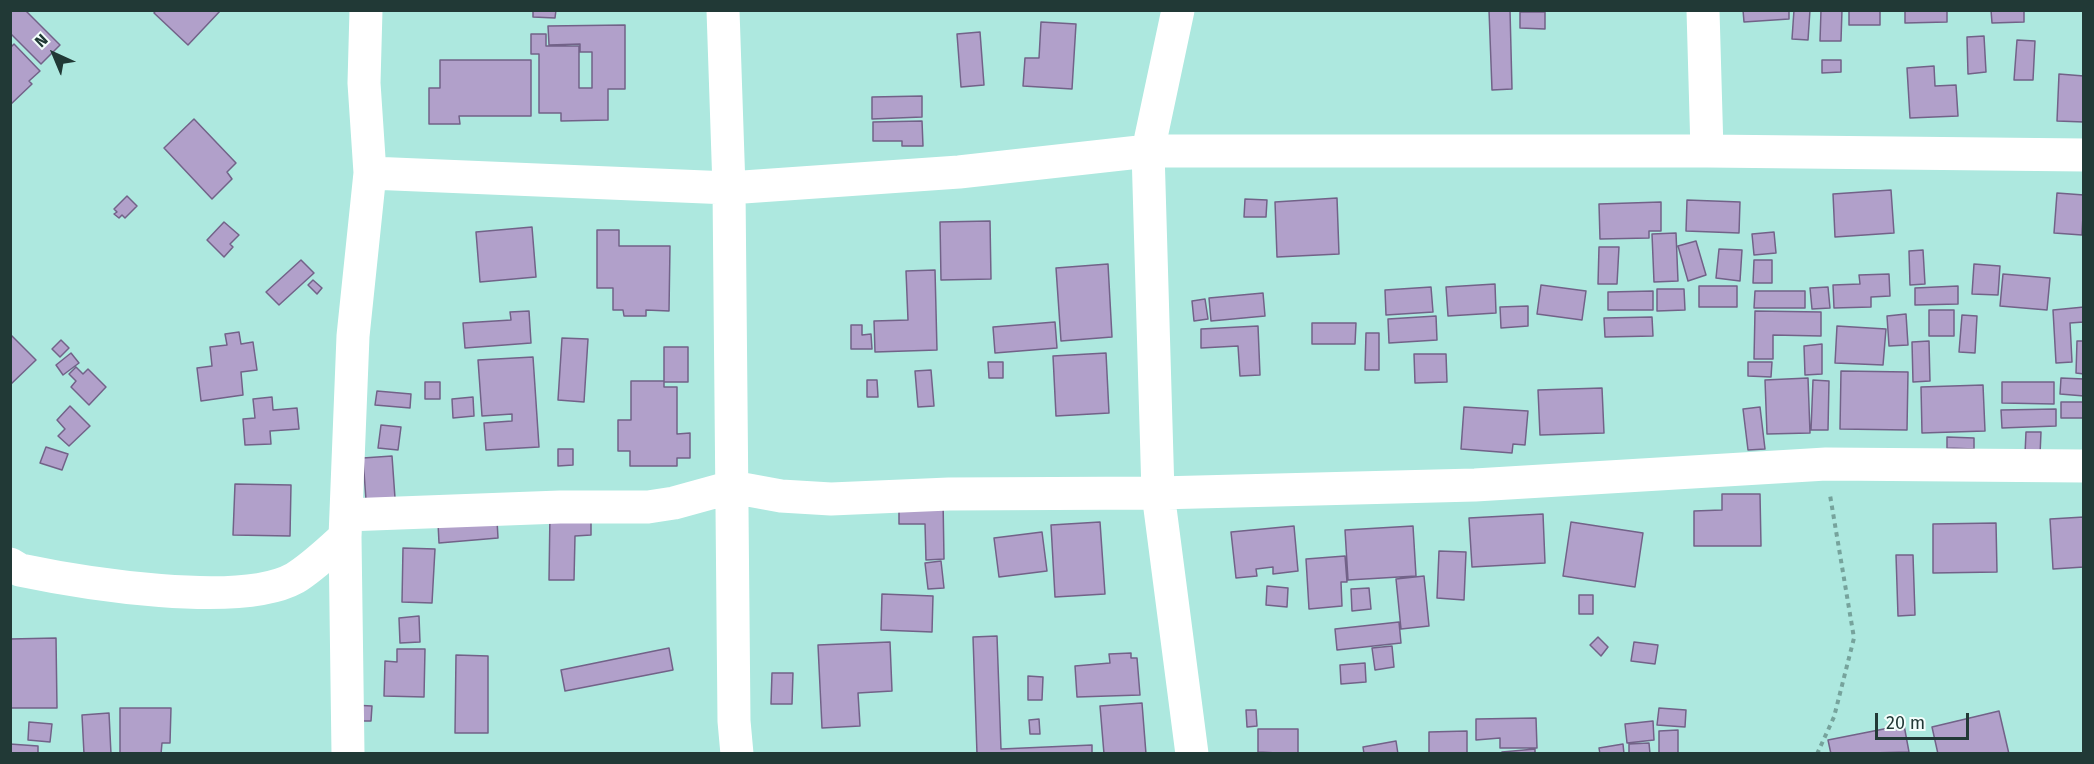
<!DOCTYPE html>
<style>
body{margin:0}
#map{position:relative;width:2094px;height:764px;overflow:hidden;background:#ade8df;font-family:"Fira Sans",sans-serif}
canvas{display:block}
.frame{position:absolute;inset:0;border:12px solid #213936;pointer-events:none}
.north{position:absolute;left:24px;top:24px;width:60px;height:60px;-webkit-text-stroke:4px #f3fefc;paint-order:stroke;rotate:316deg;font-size:16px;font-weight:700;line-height:24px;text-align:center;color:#213936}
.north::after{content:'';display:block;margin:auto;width:21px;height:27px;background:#213936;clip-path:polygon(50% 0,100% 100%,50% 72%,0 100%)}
.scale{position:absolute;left:1875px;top:713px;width:94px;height:27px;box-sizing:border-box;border:3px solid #213936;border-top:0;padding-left:8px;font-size:18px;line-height:21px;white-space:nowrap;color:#213936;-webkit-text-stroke:4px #f3fefc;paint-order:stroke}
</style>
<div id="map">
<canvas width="2094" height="764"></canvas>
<div class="frame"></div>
<div class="north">N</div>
<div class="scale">20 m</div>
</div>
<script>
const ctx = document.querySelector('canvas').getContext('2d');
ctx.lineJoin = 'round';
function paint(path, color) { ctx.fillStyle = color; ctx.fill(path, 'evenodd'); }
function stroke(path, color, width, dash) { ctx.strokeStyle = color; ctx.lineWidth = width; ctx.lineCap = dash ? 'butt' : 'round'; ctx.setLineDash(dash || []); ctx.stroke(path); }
const building = new Path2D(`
 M10,10H25L60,45L41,64L10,33Z
 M156,10H221L188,45L154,13Z
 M533,10H556L555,18L533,17Z
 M1489,10H1510L1512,89L1492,90Z
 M1743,10H1789V19L1744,22Z
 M1794,10H1810L1808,40L1792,39Z
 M1821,10H1842L1841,41H1820Z
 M1849,10H1880V25H1849Z
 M1905,10H1947V22L1905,23Z
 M1991,10H2024V22L1992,23Z
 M1520,12H1545V29L1520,28Z
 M1041,22L1076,24L1072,89L1023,86L1025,58H1039Z
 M625,25V89H608V120L561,121V113H539V54H531V34H546V46H579V88H592V52H580V44L549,45L548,26Z
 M980,32L984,85L961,87L957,34Z
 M1984,36L1986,72L1968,74L1967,37Z
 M2017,40L2035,41L2033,80H2014Z
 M14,44L40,71L29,81L32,84L10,105V48Z
 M440,60H531V116H459L460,124H429V88H440Z
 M1822,60H1841V72L1822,73Z
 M1934,66L1935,86L1956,85L1958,116L1910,118L1907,68Z
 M2059,74L2084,76V122L2057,121Z
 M922,96V117L872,119V97Z
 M194,119L236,163L227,172L232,179L212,199L164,148Z
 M922,121L923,146H902V141H873V122Z
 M1891,190L1894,233L1835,237L1833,194Z
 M2057,193L2084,195L2082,235L2054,233Z
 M127,196L137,206L125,218L122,215L119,218L114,214L117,212L114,209Z
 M1337,198L1339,254L1277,257L1275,202Z
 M1245,199L1267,200L1266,217H1244Z
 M1687,200L1740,202L1739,233L1686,231Z
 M1661,202V231H1649V238L1600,239L1599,204Z
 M990,221L991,279L941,280L940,222Z
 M224,222L239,235L230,244L233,247L224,257L207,240Z
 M532,227L536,277L480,282L476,232Z
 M597,230H619V246H670L669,311L646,310V316H624L623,310H613V288H597Z
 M1774,232L1776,253L1754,255L1752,234Z
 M1676,233L1678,281L1654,282L1652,234Z
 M1696,241L1706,275L1688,281L1678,246Z
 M1599,247H1619L1617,284H1598Z
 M1719,249L1742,250L1740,281L1716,278Z
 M1923,250L1925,284L1910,285L1909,251Z
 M301,260L314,273L279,305L266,292Z
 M1754,260H1772V283H1753Z
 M1108,264L1112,337L1061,341L1056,268Z
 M1974,264L2000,266L1998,295L1972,294Z
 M935,270L937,350L875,352L874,321L908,320L906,271Z
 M1889,274L1890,296L1871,297V307L1834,308L1833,285L1860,284L1859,275Z
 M2003,274L2050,278L2047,310L2000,306Z
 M313,280L322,288L317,294L308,285Z
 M1495,284L1496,313L1448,316L1446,287Z
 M1541,285L1586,291L1582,320L1537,314Z
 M1699,286H1737V307H1699Z
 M1958,286V304L1915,305V288Z
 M1431,287L1433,312L1386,315L1385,290Z
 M1828,287L1830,308L1812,309L1810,288Z
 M1657,289H1684L1685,310L1657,311Z
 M1653,291V310H1608V292Z
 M1755,291H1805V308H1754Z
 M1263,293L1265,316L1211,321L1209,298Z
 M1205,299L1208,319L1194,321L1192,301Z
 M1528,306V326L1501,328L1500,307Z
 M2084,307V322L2070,323L2072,362L2056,363L2053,310Z
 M1929,310H1954V336H1929Z
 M529,311L531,343L465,348L463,323L511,320L510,312Z
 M1755,311L1821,312V336L1773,335V359H1754Z
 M1906,314L1908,345L1889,346L1887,316Z
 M1962,315L1977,316L1975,353L1959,352Z
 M1436,316L1437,340L1389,343L1388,319Z
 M1652,317L1653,336L1605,337L1604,318Z
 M1055,322L1057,348L995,353L993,327Z
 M1312,323H1356L1355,344H1312Z
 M851,325H862V335L871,334L872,349H851Z
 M1258,326L1260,375L1240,376L1238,346L1201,348V329Z
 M1837,326L1886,329L1883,365L1835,363Z
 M239,332L241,344L253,342L257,370L241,372L243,395L201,401L197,368L212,366L210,347L227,345L225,334Z
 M1366,333H1379V370H1365Z
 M10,334L36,360L10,385Z
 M562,338L588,339L584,402L558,400Z
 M61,340L69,348L60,357L52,349Z
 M1929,341L1930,381L1913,382L1912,342Z
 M2077,341H2084V374L2076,373Z
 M1822,344V374L1805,375L1804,346Z
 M664,347H688V382H664Z
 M71,353L79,363L63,375L56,365Z
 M1106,353L1109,413L1056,416L1053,356Z
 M1414,354H1446L1447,382L1415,383Z
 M533,357L539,447L486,450L484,423L512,421V414L482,416L478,360Z
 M988,362H1003V378H989Z
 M1748,362H1772L1771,377L1748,376Z
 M76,367L83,374L88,369L106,387L89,405L71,387L76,381L69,374Z
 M931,370L934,406L918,407L915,371Z
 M1841,371L1908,372L1907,430L1840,429Z
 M1808,378L1810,433L1767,434L1765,380Z
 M2061,378L2084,379V396L2060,394Z
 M867,380H877L878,397H867Z
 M1813,380L1829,381L1828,430H1811Z
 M631,381H664V387H677V434L690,433V458H677V466H630V451H618V420H631Z
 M425,382H440V399H425Z
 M2002,382H2054V404L2002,403Z
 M1983,385L1985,431L1922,433L1921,387Z
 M1602,388L1604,433L1540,435L1538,390Z
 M377,391L411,394L410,408L375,405Z
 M272,397L273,410L297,408L299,429L270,431L271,444L245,445L243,419L255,418L253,399Z
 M473,397L474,416L453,418L452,399Z
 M2061,402H2084V418H2061Z
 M70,406L90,426L69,446L58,436L65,429L57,420Z
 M1464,407L1528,411L1525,445L1513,444L1512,453L1461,449Z
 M1760,407L1765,449L1748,450L1743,409Z
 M2056,409V426L2002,428L2001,410Z
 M381,425L401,427L398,450L378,448Z
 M2026,432H2041L2040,455L2025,454Z
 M1947,437L1974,438V449L1947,448Z
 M46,447L68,454L62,470L40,463Z
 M558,449H573V465L558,466Z
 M392,456L395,498L366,500L363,458Z
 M235,484L291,485L290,536L233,535Z
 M1722,494H1760L1761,546H1694V511L1722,510Z
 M943,499L944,559L926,560L925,524H899V500Z
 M550,512L591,513V535L575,536L574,580H549Z
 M1543,514L1545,563L1472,567L1469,518Z
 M2084,517V567L2053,569L2050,519Z
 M497,520L498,538L439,543L438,523Z
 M1100,522L1105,594L1055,597L1051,525Z
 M1571,522L1643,533L1635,587L1563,576Z
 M1996,523L1997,572L1933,573V524Z
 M1294,526L1298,571L1273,574V567L1256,569L1257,576L1236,578L1231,532Z
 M1413,526L1416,576L1348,580L1345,530Z
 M1042,532L1047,571L999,577L994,538Z
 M403,548L435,549L432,603L402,602Z
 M1439,551L1466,552L1464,600L1437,598Z
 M1896,555H1913L1915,615L1898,616Z
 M1345,556L1347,582H1341L1342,606L1309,609L1306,559Z
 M941,561L944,588L928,589L925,563Z
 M1424,576L1429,626L1401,629L1396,579Z
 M1267,586L1288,588L1287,607L1266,605Z
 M1369,588L1371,609L1352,611L1351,589Z
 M882,594L933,596L932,632L881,630Z
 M1579,595H1593V614H1579Z
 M419,616L420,642L400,643L399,618Z
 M1399,622L1401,643L1337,650L1335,629Z
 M997,636L1001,749L1092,745V754H977L973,637Z
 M1598,637L1608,647L1601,656L1590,645Z
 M56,638L57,708H10V639Z
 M890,642L892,691L858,693L860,726L822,728L818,645Z
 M1634,642L1658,645L1655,664L1631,661Z
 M1392,646L1394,667L1375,670L1372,648Z
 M669,648L673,670L565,691L561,670Z
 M397,649H425L424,697L384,696L385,661L397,662Z
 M1131,653V658H1137L1140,695L1077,697L1075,666L1110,663L1109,654Z
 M456,655L488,656V733H455Z
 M1365,663L1366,682L1341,684L1340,665Z
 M772,673H793L792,704H771Z
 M1028,676L1043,677L1042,700H1028Z
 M1142,703L1146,754H1104L1100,706Z
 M353,705L372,706L371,721H352Z
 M120,708H171L170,743H162L161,754H120Z
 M1659,708L1686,710L1685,727L1657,725Z
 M1246,710H1256L1257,726L1247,727Z
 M1999,711L2009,754H1938L1932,727Z
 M109,713L111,754H84L82,715Z
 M1536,718L1537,748H1500V738L1476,740V719Z
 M1039,719L1040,734H1030L1029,720Z
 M1653,721L1654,740L1627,743L1625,724Z
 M29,722L52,724L50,742L28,740Z
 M1904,725L1909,752L1831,754L1828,740Z
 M1258,729H1298V754L1258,752Z
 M1678,730V754H1659V731Z
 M1467,731V754H1429V732Z
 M1396,741L1398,754H1364L1363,747Z
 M1649,743L1650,754H1629V744Z
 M10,744L38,746V754H10Z
 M1623,744L1624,754H1600L1599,748Z
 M1535,749V754H1503L1502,752Z`);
const path = new Path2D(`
 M1817,754L1834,717L1854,638L1830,495`);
const street = new Path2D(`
 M723,10L729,188L734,721L737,754
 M1178,10L1148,151L1158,493L1192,754
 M1703,10L1707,151
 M370,173L729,188L959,172L1148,151H1707L2084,155
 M346,515L560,507H648L674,503L732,487L781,496L831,499L949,494L1158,493L1475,485L1826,464L2084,466
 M10,564L20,570C82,583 240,609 295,578C313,567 329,551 345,537
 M348,754L345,537L353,336L370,173L364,83L366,10`);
paint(building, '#b1a0ca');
stroke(building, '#726288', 1.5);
stroke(path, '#76a39c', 4, [4.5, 4.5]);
stroke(street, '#fff', 33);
</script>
